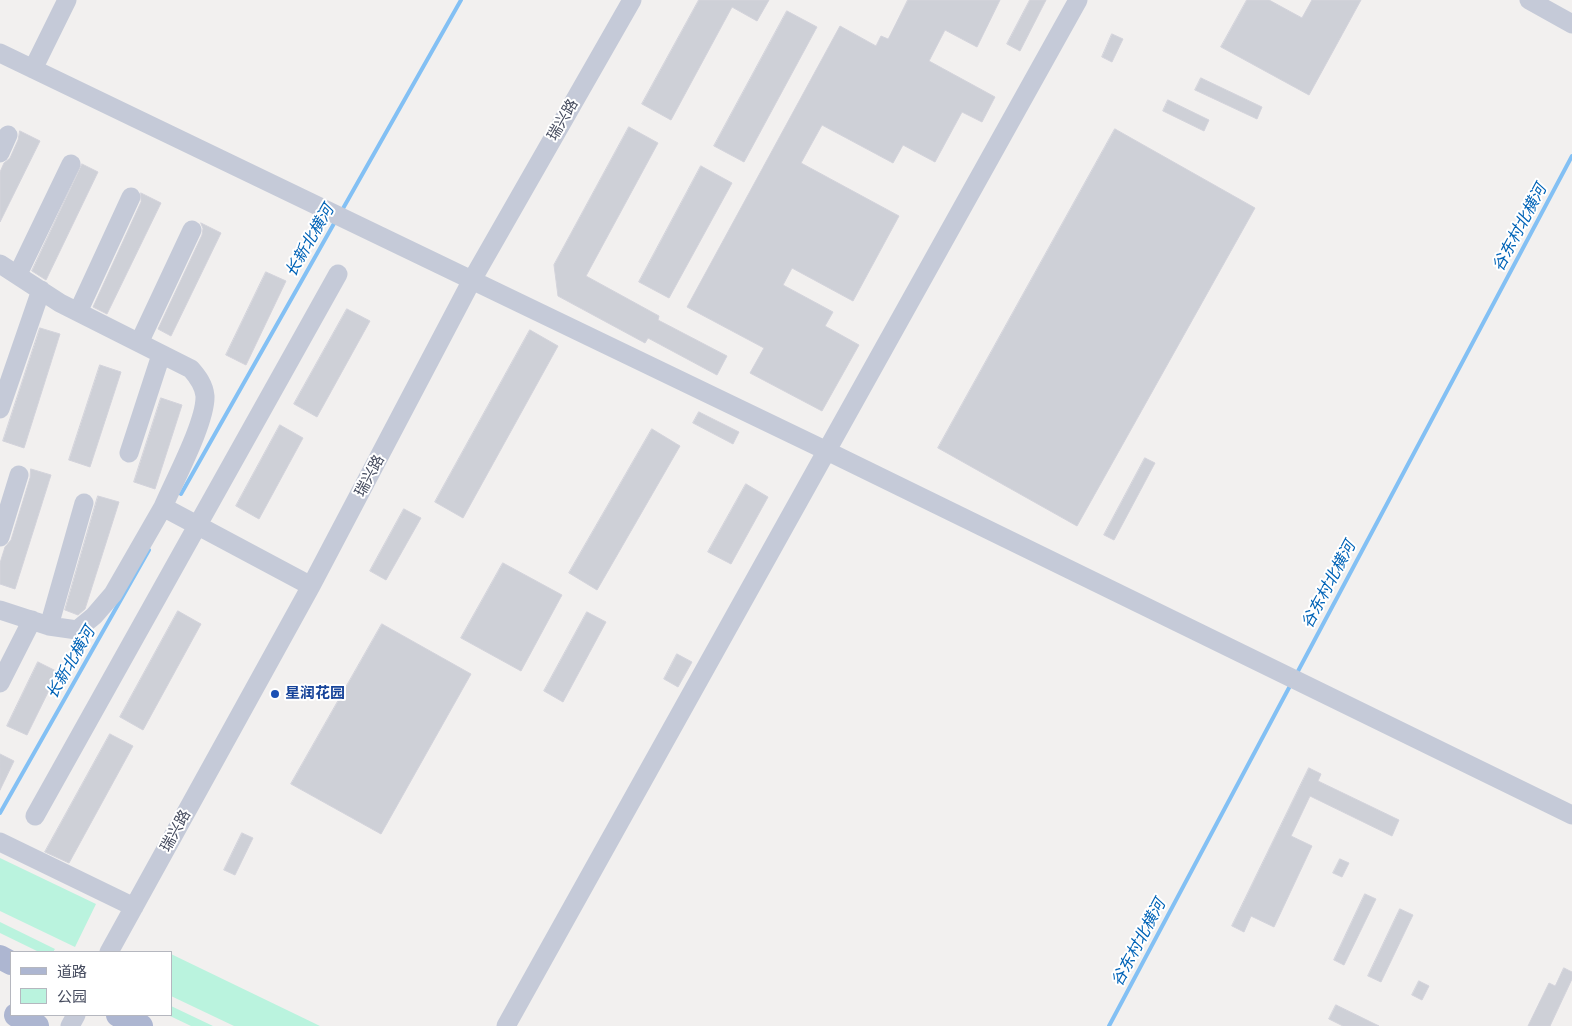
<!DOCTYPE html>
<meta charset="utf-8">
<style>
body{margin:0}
#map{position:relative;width:1572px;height:1026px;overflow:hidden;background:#f2f0ef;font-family:"Noto Sans","Noto Sans SC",sans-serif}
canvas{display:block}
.legend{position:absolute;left:10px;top:951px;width:162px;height:65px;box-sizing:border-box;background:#fff;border:1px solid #b5b7bf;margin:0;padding:6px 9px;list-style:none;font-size:15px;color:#464c5f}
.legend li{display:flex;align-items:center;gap:10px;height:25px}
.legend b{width:25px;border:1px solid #b5b7bf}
</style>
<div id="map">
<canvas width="1572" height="1026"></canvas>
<ul class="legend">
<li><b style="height:6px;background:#adb6d1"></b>道路</li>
<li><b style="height:14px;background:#baf3de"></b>公园</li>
</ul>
</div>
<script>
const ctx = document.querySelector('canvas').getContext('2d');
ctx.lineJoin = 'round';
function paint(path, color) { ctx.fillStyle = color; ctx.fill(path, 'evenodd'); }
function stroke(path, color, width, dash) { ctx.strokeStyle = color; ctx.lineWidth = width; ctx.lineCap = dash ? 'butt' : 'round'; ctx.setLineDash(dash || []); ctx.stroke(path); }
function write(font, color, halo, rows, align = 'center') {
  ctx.font = font + ' "Noto Sans","Noto Sans SC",sans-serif'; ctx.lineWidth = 4; ctx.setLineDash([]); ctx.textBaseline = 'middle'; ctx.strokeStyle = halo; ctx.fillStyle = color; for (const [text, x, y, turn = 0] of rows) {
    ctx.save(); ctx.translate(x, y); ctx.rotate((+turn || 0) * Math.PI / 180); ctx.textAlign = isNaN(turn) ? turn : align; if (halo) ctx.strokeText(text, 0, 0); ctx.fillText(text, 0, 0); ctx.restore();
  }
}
const green = new Path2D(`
 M0,858L96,904L75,947L0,911Z
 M0,922L55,949L53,952H39L0,933Z
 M171,954L320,1026H234L171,996Z
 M171,1006L213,1026H191L168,1015H171Z`);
const stream = new Path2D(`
 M341,212L461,0
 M181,494L336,220
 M1297,673L1572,156
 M0,813L149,550
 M1109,1026L1291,684`);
const building = new Path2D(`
 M699,0H769L757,21L732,7L671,120L642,104Z
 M908,0H1000L977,47L945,30L929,61L995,97L982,122L962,112L935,162L903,145L893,163L822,125L801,163L899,216L853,301L792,268L783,285L833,312L825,326L859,345L822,411L750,373L764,348L687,307L840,26L876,46L881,36L888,39Z
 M1030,0H1046L1020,51L1007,44Z
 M1247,0H1269L1302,18L1312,0H1361L1309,95L1221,47Z
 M787,11L817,27L744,162L714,146Z
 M1112,34L1123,39L1112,62L1102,57Z
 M1201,78L1262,107L1257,119L1195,90Z
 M1168,100L1209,120L1204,131L1163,111Z
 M629,127L658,143L586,276L659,316L658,320L727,356L717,375L648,338L645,343L558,296L554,265Z
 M1115,129L1255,208L1077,526L938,448Z
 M20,131L40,141L0,222V172L4,163L10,158L18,140Z
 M82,164L98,172L46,280L32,271Z
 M701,166L732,183L669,298L639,282Z
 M141,193L161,203L107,314L93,307L141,202Z
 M201,223L221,233L171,336L158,329L202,235L203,229Z
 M266,272L286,281L246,365L226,355Z
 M347,309L370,321L317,417L294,404Z
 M40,328L60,334L24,448L3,441Z
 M530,330L558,346L463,518L435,502Z
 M100,365L121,372L90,467L69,460Z
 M161,398L182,405L155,489L134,482Z
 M699,412L739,432L733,444L693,423Z
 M280,425L303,438L259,519L236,506Z
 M652,429L680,446L597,590L569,573Z
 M1145,458L1155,463L1114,540L1104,535Z
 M31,469L51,475L15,589L0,584V563L5,547L11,540L30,478Z
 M746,484L768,497L731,564L708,552Z
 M98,496L119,502L85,609L78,615L65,610Z
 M404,509L421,518L386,580L370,571Z
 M503,563L562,595L521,671L461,638Z
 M178,611L201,624L143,730L120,717Z
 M587,612L606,622L563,702L544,691Z
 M382,624L471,674L381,834L291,784Z
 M677,654L692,662L678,687L664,679Z
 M38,662L58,672L27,735L7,726Z
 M110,734L133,746L69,863L45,852Z
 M0,754L14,761L0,790Z
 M1309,768L1321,774L1318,781L1399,820L1392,836L1310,796L1291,836L1312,846L1274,927L1251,916L1244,932L1232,926Z
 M242,833L253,838L235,875L224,870Z
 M1340,859L1349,863L1342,877L1333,873Z
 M1365,894L1376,899L1344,965L1334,960Z
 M1400,909L1413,915L1381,982L1368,976Z
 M1564,968L1572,972V979L1550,1026H1528L1549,983L1555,986Z
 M1419,981L1429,986L1422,1000L1412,995Z
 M1336,1005L1379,1026H1343L1329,1019Z`);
const minor = new Path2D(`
 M1529,0L1572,24
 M0,53L827,451L1572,815
 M33,69L67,0
 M0,153L8,135
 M0,264L60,303L191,369C198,377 204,385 205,396C206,422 174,481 163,507L311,586
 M18,274L71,164
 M78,312L131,197
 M139,343L192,230
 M0,409L41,290
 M129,453L161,355
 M0,537L19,475
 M0,610L49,626L77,630L94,616L113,594L163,507
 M49,626L84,503
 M0,683L32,620
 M35,816L338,274
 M0,842L134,907
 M109,952L311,586L472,280L632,0
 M70,1026L76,1015
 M506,1026L1078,0`);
const major = new Path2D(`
 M0,957L11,963
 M16,1015L37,1026
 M118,1015L141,1026`);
const markers = [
 [275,694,5,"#1a4fb4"]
];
const streetNames = [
 ["瑞兴路",563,120,-60],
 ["瑞兴路",370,476,-62],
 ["瑞兴路",176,831,-61]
];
const transitNames = [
 ["星润花园",285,694]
];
const waterNames = [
 ["谷东村北横河",1520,228,-62],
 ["长新北横河",310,241,-60],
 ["谷东村北横河",1329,585,-62],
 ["长新北横河",71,663,-60],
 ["谷东村北横河",1139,943,-62]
];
paint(green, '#baf3de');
stroke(stream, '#83c0f4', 4);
paint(building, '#ced0d7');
stroke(building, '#d3d3db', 1);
stroke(minor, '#c5cad8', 19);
stroke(major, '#adb6d1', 24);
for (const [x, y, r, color] of markers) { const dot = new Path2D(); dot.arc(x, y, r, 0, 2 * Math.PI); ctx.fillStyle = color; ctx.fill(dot); stroke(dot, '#fff', 2); }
write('15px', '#464c5f', '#fff', streetNames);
write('bold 15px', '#164399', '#fff', transitNames, 'left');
write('italic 16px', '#0063b7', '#fff', waterNames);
</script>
